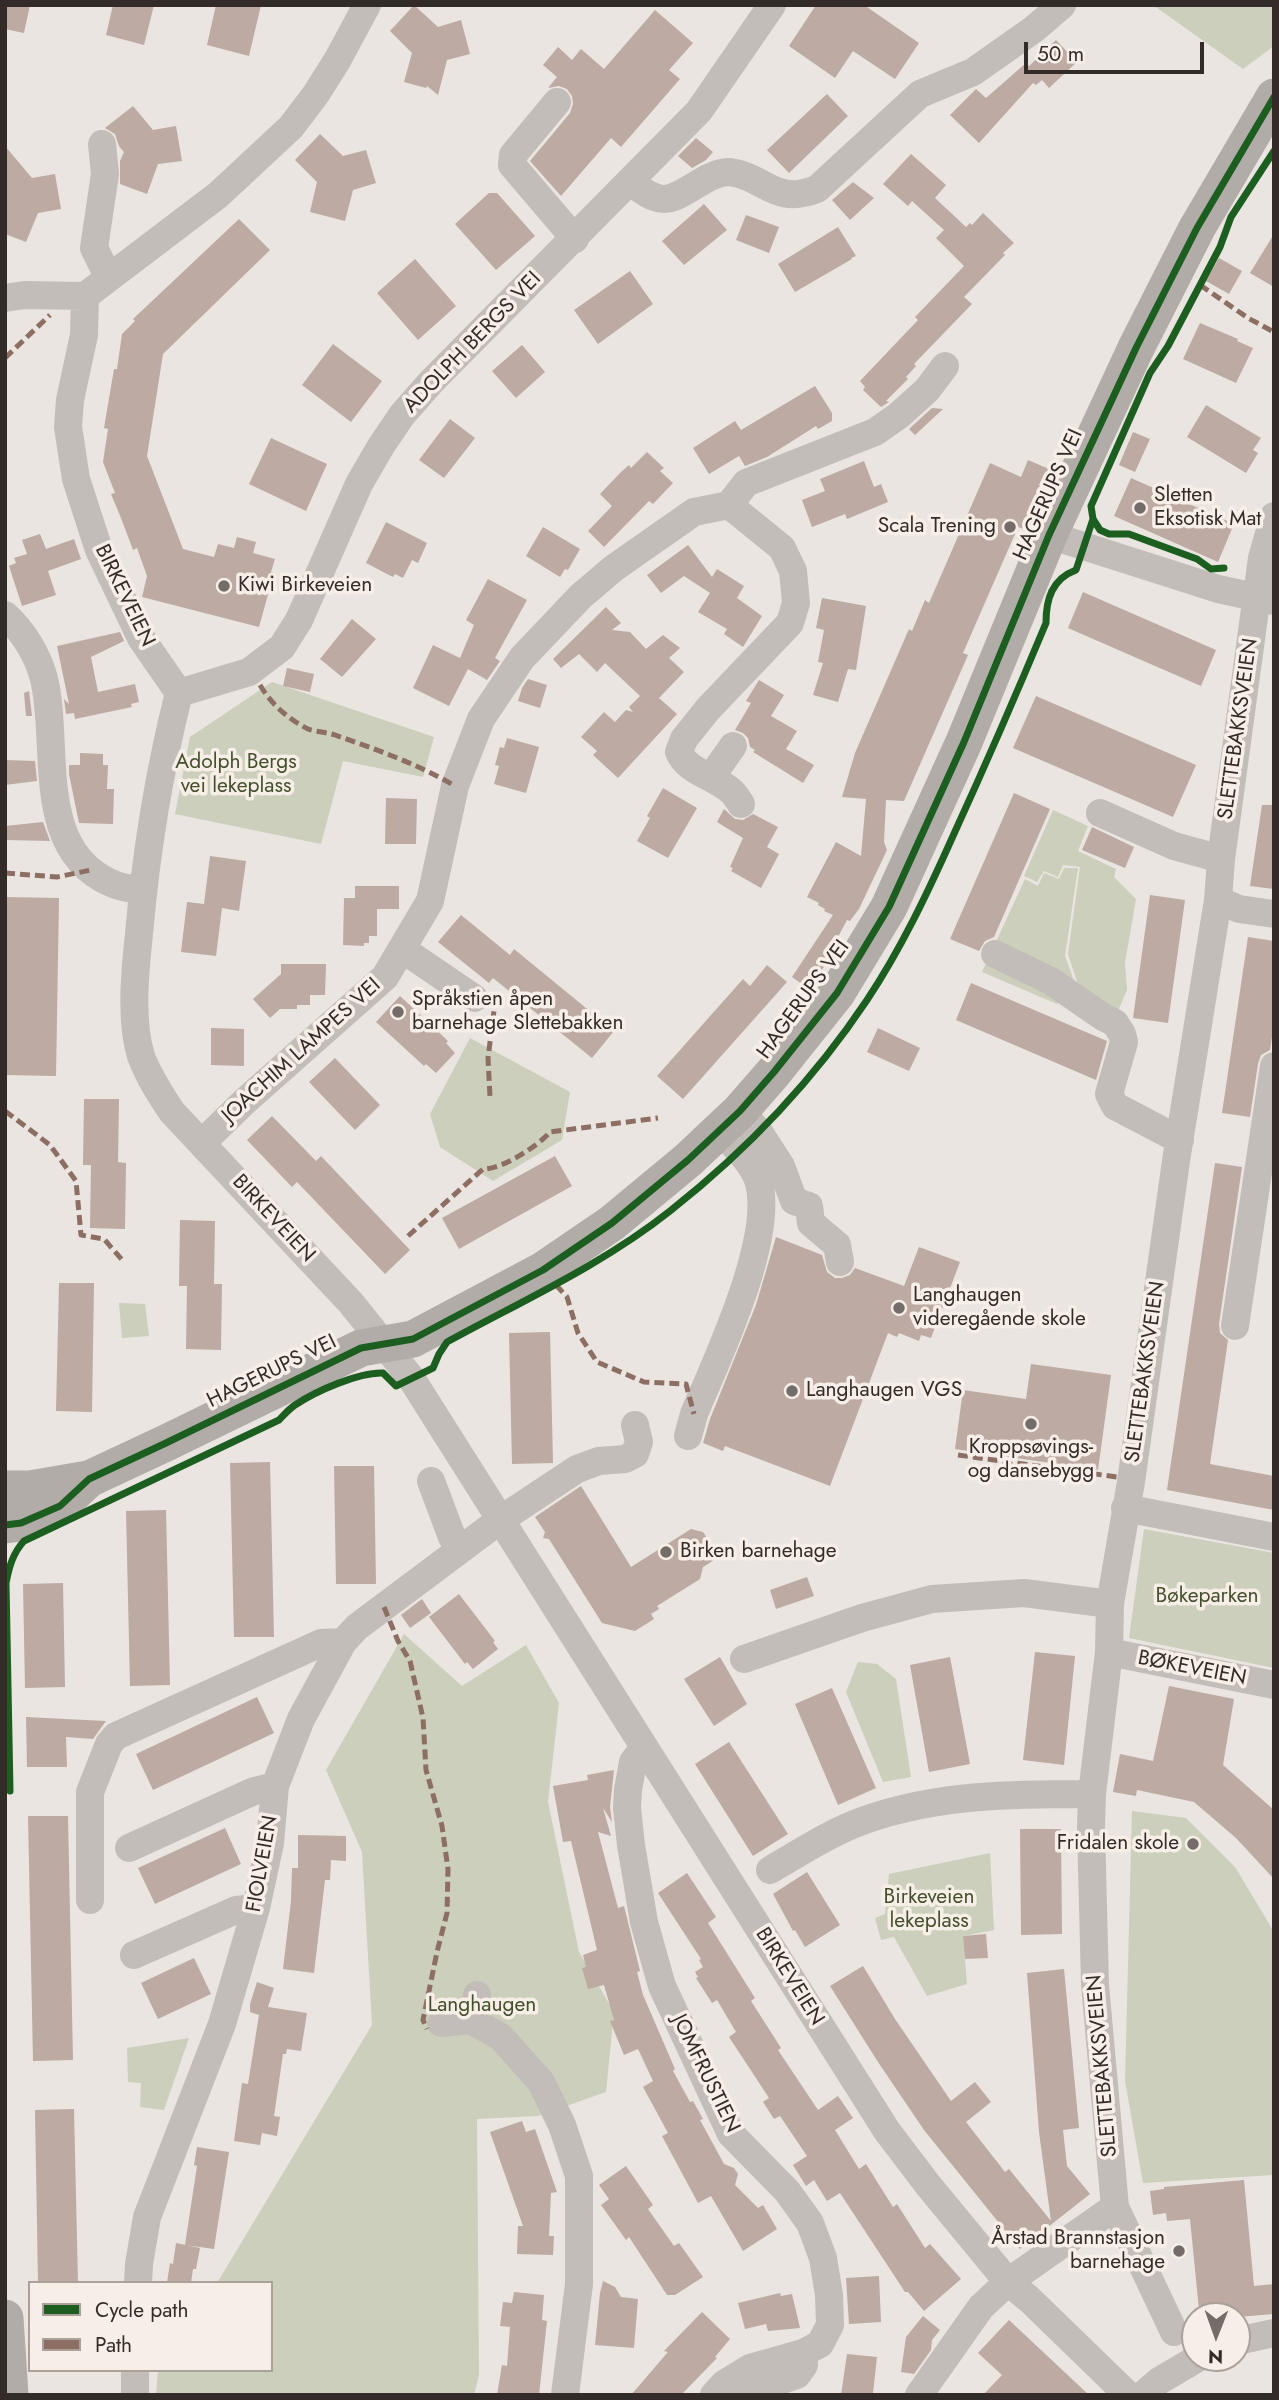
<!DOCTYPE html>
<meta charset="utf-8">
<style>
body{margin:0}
#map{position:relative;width:1279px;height:2400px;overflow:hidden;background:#eae5e0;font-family:Jost,sans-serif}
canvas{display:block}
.frame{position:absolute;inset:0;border:7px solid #332b27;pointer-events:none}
.legend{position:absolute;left:28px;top:2281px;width:245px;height:91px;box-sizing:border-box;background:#f7efe7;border:2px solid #a9a19a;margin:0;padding:9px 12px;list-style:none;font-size:21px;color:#332b27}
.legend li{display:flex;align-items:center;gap:14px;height:35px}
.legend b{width:35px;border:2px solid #a9a19a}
.north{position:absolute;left:1181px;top:2302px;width:70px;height:70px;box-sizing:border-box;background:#f7efe7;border:2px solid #a9a19a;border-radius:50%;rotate:181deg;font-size:19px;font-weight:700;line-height:28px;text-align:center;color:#332b27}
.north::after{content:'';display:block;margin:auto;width:24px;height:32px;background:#736c68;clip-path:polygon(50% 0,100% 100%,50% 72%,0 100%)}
.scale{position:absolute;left:1024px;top:42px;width:180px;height:32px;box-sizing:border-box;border:4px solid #332b27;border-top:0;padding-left:9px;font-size:21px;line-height:24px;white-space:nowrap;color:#332b27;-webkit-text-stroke:5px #f7efe7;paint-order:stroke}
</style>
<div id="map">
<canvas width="1279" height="2400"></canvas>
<div class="frame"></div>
<ul class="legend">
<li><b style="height:9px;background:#1b5e20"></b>Cycle path</li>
<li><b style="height:9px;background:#8d6e63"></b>Path</li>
</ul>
<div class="north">N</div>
<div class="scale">50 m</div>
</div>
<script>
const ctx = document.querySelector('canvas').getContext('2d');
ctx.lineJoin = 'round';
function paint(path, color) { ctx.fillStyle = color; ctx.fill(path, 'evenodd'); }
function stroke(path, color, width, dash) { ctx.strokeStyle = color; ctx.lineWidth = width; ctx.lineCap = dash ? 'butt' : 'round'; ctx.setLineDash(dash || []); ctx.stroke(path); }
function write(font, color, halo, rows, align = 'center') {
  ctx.font = font + ' Jost,sans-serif'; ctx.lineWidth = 7; ctx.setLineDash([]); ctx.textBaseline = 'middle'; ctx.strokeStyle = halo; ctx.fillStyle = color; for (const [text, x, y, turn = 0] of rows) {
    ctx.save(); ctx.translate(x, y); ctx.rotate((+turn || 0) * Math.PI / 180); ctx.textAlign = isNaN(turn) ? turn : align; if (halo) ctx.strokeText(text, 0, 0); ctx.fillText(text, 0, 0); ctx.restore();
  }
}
const green = new Path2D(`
 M1153,5H1274V46L1243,69Z
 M272,682L434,737L423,777L343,761L321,844L175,814L190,737Z
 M1053,810L1088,826L1078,851L1116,869L1114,877L1136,899L1125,963L1127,990L1118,1011L1080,991L1068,954L1080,867L1063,865L1058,877L1044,871L1037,882L1024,876Z
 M1064,868H1078L1065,956L1076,986L1057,1004L982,972L1025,879L1038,886L1044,873L1059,879Z
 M470,1038L570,1092L562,1140L493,1181L440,1147L430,1114Z
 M119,1303L145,1304L149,1336L122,1338Z
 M1144,1529L1274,1553V1668L1129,1638Z
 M404,1634L462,1686L526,1645L559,1703L548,1802L579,1952L614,2012L606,2092L538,2116L477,2119L479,2375L474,2395H156L158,2370H271V2283H217L372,2025L362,1852L326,1770Z
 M858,1662L877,1664L896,1679L911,1777L883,1782L846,1692Z
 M1132,1811L1186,1818L1235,1867L1274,1932V2175L1143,2183L1125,2081Z
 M990,1853L994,1930L963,1936L967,1984L927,1996L894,1937L881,1940L875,1918L885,1914L889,1874Z
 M189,2038L164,2110L140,2107L141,2083L128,2082L127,2048Z`);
const building = new Path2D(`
 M5,5H30L24,33L5,29Z
 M113,5H154L144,45L106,35Z
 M216,5H261L249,56L207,45Z
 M414,5L438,27L461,20L470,54L447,60L438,95L427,86L426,88L404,82L412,53L390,31Z
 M816,5H864L919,43L895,79L853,51L835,78L789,46Z
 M655,10L693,43L669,70L680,79L621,147L611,138L561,196L530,161L570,113L573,104L572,96L567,89L559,86L548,88L557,77L543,65L558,47L572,60L581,49L604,69Z
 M1056,40L1077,62L1049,88L1042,80L1036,85L1033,83L979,143L950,115L976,89L986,98L1026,63L1029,66Z
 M827,94L848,116L789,173L767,150Z
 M133,106L153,130L176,126L182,161L158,164L147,194L120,184V161L124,152L119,146L115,134L105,128Z
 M320,134L343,156L366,150L376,183L353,190L345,221L310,212L317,182L295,160Z
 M696,138L713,152L706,160L692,168L678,156Z
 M5,146L32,178L55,174L61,209L38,213L26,242L5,234Z
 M911,154L946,185L935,198L966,227L970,223L972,225L983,213L1014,243L1003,253L1005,255L964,297L972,304L914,364L916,366L906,377L908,379L886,401L889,402L881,407L863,390L865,387L860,381L918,320L915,317L964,266L936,238L944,230L912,201L908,206L883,184Z
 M853,182L874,198L850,220L832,200Z
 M489,193H497L535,236L496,270L455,224Z
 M704,204L727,230L684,265L662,241Z
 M746,215L779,227L769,253L736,240Z
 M239,219L270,250L163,354L147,456L183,549L214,557L218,544L234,548L237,537L256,542L253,553L275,559L271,572L274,573L259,627L142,597L147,576L137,548L133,550L121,518L111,494L115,493L103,462L108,429L104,428L114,369H117L122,334L135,321L133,319Z
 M838,227L856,256L851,258L852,259L795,292L778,264Z
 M1274,234V287L1250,273Z
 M1219,258L1242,271L1229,294L1206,281Z
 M415,259L456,306L418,340L377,293Z
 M630,271L653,304L598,344L574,310Z
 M1200,323L1238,339L1237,341L1253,348L1236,383L1183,359Z
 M333,344L382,381L351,422L302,385Z
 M522,345L545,372L516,398L492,371Z
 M815,386L832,413V421L818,429L816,426L767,457L745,466L739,456L709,474L693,448L735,421L741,430Z
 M1206,405L1261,438L1253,450L1258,453L1246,473L1187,437Z
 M932,408L943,409L915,435L909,429Z
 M450,419L475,438L444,478L419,460Z
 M1133,432L1150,439L1135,472L1119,465Z
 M271,438L327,464L306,511L249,484Z
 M647,452L664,468L660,471L673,483L653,504L649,501L604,547L588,531L612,506L600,494L621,472L629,465L631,468Z
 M1028,460L1049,469L1043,486L1024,529L1018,527L963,653L968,655L904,801L886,800L884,842L887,850L859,909L850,921L847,920L831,950L834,952L809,989L792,977L833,915L824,911L825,909L818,905L819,903L807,897L836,842L861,856L866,799L842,797L855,753L909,629L912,631L925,600L929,603L990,463L1021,477Z
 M864,461L874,487L881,484L888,502L847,519L845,514L812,527L802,500L825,491L820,479Z
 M1131,478L1234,524L1218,562L1114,516Z
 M386,522L427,543L418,563L412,560L403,578L395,574L393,577L366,563Z
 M543,527L580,549L568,570L565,569L560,577L526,556Z
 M40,534L46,549L74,539L81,559L48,571L56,595L22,606L9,566L16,563L14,558L27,554L22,540Z
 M688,545L712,577L717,569L744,586L737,598L762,616L743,647L724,634L727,629L698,612L710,593L684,576L661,593L647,575Z
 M488,579L527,600L495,658L500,661L487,680L468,669L449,706L413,688L433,645L460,658L474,625L466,620Z
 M1083,592L1216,650L1201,686L1068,628Z
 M822,598L866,606L856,670L848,669L838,702L813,695L823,663L818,662L824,630L816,628Z
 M606,607L621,623L612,630L630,632L646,649L663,635L680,648L669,658L684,672L659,698L677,714L618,778L593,755L597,751L581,737L604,712L615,722L626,710L633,712L629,707L640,696L605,663L597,672L579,654L561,668L553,659Z
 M352,619L376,639L342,677L320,659Z
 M120,632L124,641L91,657L98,692L135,684L139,702L131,704L132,707L75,719L74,713L66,714L64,699L69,704L57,646Z
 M287,668L314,674L310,692L283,686Z
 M528,679L547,685L540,708L518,701L522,688Z
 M759,680L784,695L771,716L797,731L786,749L814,765L803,783L753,752L755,750L750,747L748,738L743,733L735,730L751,703L746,701Z
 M29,691L32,716H26L24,693Z
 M1036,696L1196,765L1173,817L1013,748Z
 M507,738L539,747L526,793L494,784L499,766L495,765L500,747L504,748Z
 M80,753L103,754V765H108L107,789H114L113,824L79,823L69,774V765H80Z
 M5,760L35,761L37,781L5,785Z
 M663,788L697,808L668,858L637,841L650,818L647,816Z
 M1014,793L1050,809L994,937L985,941L979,951L950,939Z
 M386,798L417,799L416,844H385Z
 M1262,805H1274V889L1250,886Z
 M724,809L735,819L743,820L753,814L778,827L767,847L779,854L761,888L731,871L733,868L730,867L743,838L717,822Z
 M43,822L50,841L5,840V826Z
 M1092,827L1134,847L1125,868L1082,850Z
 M210,856L246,861L239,911L222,908L216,956L181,952L187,902L204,904Z
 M355,886H399V909H377V936H369V943H364V946L343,945L344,898H355Z
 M1150,895L1185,900L1168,1023L1133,1018Z
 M5,897L59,898L56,1076L5,1075Z
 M461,915L510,955L514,949L614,1031L592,1058L493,978L489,983L438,942Z
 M1248,937L1274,941V1024L1270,1050L1261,1055L1258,1064L1250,1117L1222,1113Z
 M281,964H326L325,995H310V1005H297V1009H280L270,1018L253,999L281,974Z
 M767,965L787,982L683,1099L657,1076L743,979L750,986Z
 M971,983L1107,1041L1096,1080L956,1020Z
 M400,996L448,1041L446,1043L455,1053L436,1073L426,1064L424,1066L376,1022Z
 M211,1028L244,1029V1066L211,1065Z
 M878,1028L920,1048L909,1071L867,1052Z
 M335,1058L380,1105L355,1130L309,1082Z
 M84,1099H119L118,1162L126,1163L125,1229L90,1228L91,1165H83Z
 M272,1116L316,1161L321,1156L410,1250L385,1274L297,1182L292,1187L247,1140Z
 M555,1156L572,1186L459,1249L442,1218Z
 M1215,1163L1242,1167L1219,1324L1220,1333L1228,1340L1210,1464L1274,1476V1510L1167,1490Z
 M180,1220L215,1221L214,1284H222L221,1350L186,1349L187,1286H179Z
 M776,1237L822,1255L827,1272L835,1278H842L850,1275L855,1268L904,1286L919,1247L960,1262L931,1338L921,1335L919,1341L899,1333L897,1337L888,1333L830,1486L725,1446L723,1451L703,1443L710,1419L756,1305Z
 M59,1283H94L92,1412L56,1411Z
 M550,1332L553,1463L512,1464L509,1333Z
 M1031,1364L1111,1375L1098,1470L955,1449L963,1390L1026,1399Z
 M270,1462L274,1637H234L230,1463Z
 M334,1466H374L376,1584H336Z
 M581,1486L631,1567L691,1529L703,1532L719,1557L703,1567L700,1579L657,1606L659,1609L651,1614L654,1619L635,1631L602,1623L549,1539L543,1538L545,1532L535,1517Z
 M166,1510L170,1685L130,1686L126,1511Z
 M807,1577L814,1596L776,1609L770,1590Z
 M63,1583L65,1687L25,1688L23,1584Z
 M459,1594L495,1641L493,1642L498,1649L473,1669L467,1662L465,1664L429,1617Z
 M422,1599L431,1613L410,1628L401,1615Z
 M1035,1652L1075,1656L1064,1765L1023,1760Z
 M720,1657L747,1704L714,1726L684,1679Z
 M950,1657L970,1764L929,1772L910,1665Z
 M1169,1686L1234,1699L1223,1765L1274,1810V1879L1236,1838L1194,1802L1137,1790L1136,1796L1113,1792L1120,1754L1153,1761Z
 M832,1688L876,1788L838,1805L795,1704Z
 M257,1697L274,1733L153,1790L136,1754Z
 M26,1717L106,1721L93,1739L66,1737L67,1767H27Z
 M729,1742L788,1834L753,1856L695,1764Z
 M614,1770L610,1807L612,1822L603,1808L611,1836L598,1832L618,1908L624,1906L640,1971L637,1972L643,1995L675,2069L673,2071L690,2102L693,2101L703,2119L700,2120L724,2164L734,2168L738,2174L735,2185L758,2208L763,2205L777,2229L743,2251L711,2196L698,2203L662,2136L668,2133L643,2087L653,2081L638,2049L624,2055L610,2021L614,2020L604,1985L588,1989L582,1968L586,1967L583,1955L597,1950L571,1841L563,1842L553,1786L588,1780L587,1775Z
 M28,1816H68L73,2060L33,2061Z
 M225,1828L241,1864L155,1904L138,1868Z
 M1020,1829H1061L1062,1934L1021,1935Z
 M298,1835L346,1836V1861L331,1860L330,1880H325L314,1973L283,1969L291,1901L292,1868H298Z
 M807,1872L840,1925L805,1947L795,1930L793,1931L773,1894Z
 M687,1873L716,1917L708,1923L755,1998L751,2001L781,2048L778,2050L818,2110L838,2096L853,2118L835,2130L859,2169L866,2164L893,2207L897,2204L925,2248L930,2244L961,2279L924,2311L908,2292H905L840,2193L827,2201L814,2180L806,2186L793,2165L807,2156L780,2116L774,2119L763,2102L769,2098L729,2037L736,2032L717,2000L712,2003L696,1978L698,1977L695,1972L703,1967L699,1960L701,1959L658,1893Z
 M986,1934L988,1958L965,1959L963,1936Z
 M194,1958L211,1994L158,2019L141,1983Z
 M863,1966L895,2019L951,2101L975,2082L991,2102L966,2122L1005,2172L1009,2169L1051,2221L1039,2132L1027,1973L1064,1969L1079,2128L1063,2130L1067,2166L1090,2194L1020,2249L924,2130L878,2062L830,1986Z
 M257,1982L274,1988L268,2007L307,2013L301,2051L287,2049L286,2054H283L274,2116L280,2117L277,2136L262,2133L260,2145L234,2141L242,2083L248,2084L259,2015L250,2012V2004Z
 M74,2109L78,2283H38L35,2110Z
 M522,2121L526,2132L535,2129L557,2192L551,2193L549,2236H554L553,2255L517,2254L518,2226H523L490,2132Z
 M197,2147L229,2152L214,2249L185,2245L197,2166L194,2165Z
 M626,2166L653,2205L648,2209L674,2246L679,2243L703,2277L675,2295H667L629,2237L626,2240L601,2205L609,2199L599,2185Z
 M1244,2180L1254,2286L1274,2284V2314L1237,2317L1214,2316L1213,2308L1199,2310L1190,2219L1167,2221L1166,2213L1153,2215L1150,2191L1164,2189V2187Z
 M176,2243L200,2248L196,2269H193L191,2283H167L170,2263L173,2264Z
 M879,2276L881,2322L849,2324L846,2278Z
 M603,2281L615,2287L621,2297L638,2299L634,2348L595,2345L600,2293Z
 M514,2292L544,2295L542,2320L547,2321L539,2395H497L502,2365L507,2366L510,2327L500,2326L503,2302L512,2303Z
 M780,2293L781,2296L792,2294L800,2328L768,2331L766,2324L745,2329L738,2303Z
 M702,2312L730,2339L715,2357L717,2358L681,2395H631L668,2352L664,2351Z
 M923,2316L940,2330L932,2340L931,2350L914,2374L901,2372L906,2337Z
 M1009,2320L1089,2395H983L1002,2375L978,2353Z
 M847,2354L877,2357L873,2393L841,2395Z`);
const minor = new Path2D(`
 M557,102L513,155L512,165L575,239
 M102,144L105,174L94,248L109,278
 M631,182C666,211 672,198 708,178C714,175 722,172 729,172C765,176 774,206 817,189L920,94L973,72L1034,29L1062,5
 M85,296L84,335L70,400L68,427L76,479L99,550L141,638L179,693C159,772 146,853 139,934C135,971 130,1021 141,1056C148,1076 161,1095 172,1112L351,1303L411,1378L887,2131L928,2185L1008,2282L1029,2299L1128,2395
 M5,298L24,295L85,296L218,195L291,127L316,94L338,59L367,5
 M729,505L746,483L875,432L898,416L927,390L945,366
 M1049,535L1218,589L1274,601
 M5,615C23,631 38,655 44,679C60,744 33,849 111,883C121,888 133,889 143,890
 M179,693L249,672L282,647L299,620L359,484L381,446L402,415L431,382L699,111L772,5
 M711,777L733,746
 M1100,813L1174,846L1221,859
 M1218,900L1239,909L1274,914
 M402,949L474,998
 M995,954L1051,981L1103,1017L1115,1023L1122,1034L1124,1042L1109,1094L1115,1106L1180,1140
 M740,1111L759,1132L781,1166L794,1201L809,1206L811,1223L837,1245L840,1262
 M202,1143L244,1102L385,977L430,901L455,786L481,719L522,658L581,596L614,568L694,512L729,505L782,548L793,571L796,603L790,623L708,709L684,739L679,752C686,771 716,777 731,791C735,794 738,800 741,804
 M1235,1326L1274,1066
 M688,1436L694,1414C717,1359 774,1240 759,1183C753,1162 734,1147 721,1131
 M431,1481L452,1537L461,1549
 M1125,1508L1274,1537
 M1109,1652L1274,1685
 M744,1659L862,1618L932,1599L1024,1593L1110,1604
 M644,1747L633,1762L628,1790L627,1808L631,1845L644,1922L662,1986L731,2134L787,2191L810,2223L823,2258L829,2295L830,2325L820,2344L803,2353L750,2368L724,2384L714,2395
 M129,1848L254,1791L275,1786
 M770,1870C801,1852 831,1832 865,1820C938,1794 1015,1794 1092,1794
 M90,1900V1792L109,1744L116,1736L321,1643L343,1642
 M134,1955L236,1910L256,1908
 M470,2020L477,1995
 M441,2023L470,2020L501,2037L541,2082L562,2125L579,2176V2284L565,2395
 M1115,2207L1174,2332
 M138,2283L139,2264L147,2217L222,2024L256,1908L270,1843L275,1786L301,1719L343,1642L357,1627L500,1520L577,1469L599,1461L625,1459L635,1454L639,1442L635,1425
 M1237,2341L1274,2333
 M135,2395V2370
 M745,2395L752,2390L797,2375L804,2365L803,2353
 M919,2395L981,2307L1008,2282L1115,2207L1095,1985L1091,1827L1092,1794L1109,1652L1110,1604L1131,1482L1176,1161L1218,900L1221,859L1262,558L1274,516
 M1143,2395L1159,2381L1198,2358`);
const major = new Path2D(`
 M5,1489H30L88,1479
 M5,1525L21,1523L60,1506L89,1479L166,1443L361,1348L413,1339L543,1270L612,1223L688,1160L740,1111L774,1072L837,993L889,907L964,742L1049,535L1136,348L1197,228L1274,97
 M5,2318L10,2395`);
const quiet = new Path2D(`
 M1200,285L1248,318L1274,332
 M5,358L50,315
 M260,685C271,704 288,719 308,729C316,732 326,732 335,735C375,749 418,764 455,786
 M5,873L57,877L91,870
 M474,998L495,1003L488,1058L490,1097
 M5,1111L50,1145L76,1181L81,1235L104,1239L124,1262
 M408,1236L483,1169C501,1170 538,1146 550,1132L658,1118
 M556,1285L567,1297L578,1333L597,1362L644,1382L686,1384L694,1414
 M958,1455L1117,1477
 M384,1607L398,1641L410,1661L423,1718L426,1770L442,1826L448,1869L447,1913L437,1952L423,2020L427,2029`);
const cycleway = new Path2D(`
 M1224,568L1211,569L1197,559L1129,534H1109L1100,530L1093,519L1091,506L1150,373L1168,346L1220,247L1231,217L1274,151
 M5,1525L21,1523L60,1506L89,1479L166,1443L361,1348L413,1339L543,1270L612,1223L688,1160L740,1111L774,1072L837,993L889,907L964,742L1049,535L1136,348L1197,228L1274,97
 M10,1791L6,1583C9,1567 13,1553 24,1541L279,1420C284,1415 289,1409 295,1405C316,1391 359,1372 383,1373L396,1386L433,1368L439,1354L447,1342C522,1301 602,1265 670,1211C746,1151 813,1081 867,1000C901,949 928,892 953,836C985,766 1016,695 1046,623C1046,599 1052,579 1076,570L1093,519`);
const markers = [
 [1140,508,7,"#736c68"],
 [1010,527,7,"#736c68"],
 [224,586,7,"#736c68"],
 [398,1012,7,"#736c68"],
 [899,1308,7,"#736c68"],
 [792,1391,7,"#736c68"],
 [1031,1424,7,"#736c68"],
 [666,1552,7,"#736c68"],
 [1193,1844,7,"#736c68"],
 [1179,2251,7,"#736c68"]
];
const streetNames = [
 ["ADOLPH BERGS VEI",473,343,-46],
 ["HAGERUPS VEI",1049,495,-66],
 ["BIRKEVEIEN",124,596,64],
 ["SLETTEBAKKSVEIEN",1239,729,-82],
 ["HAGERUPS VEI",804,1000,-54],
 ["JOACHIM LAMPES VEI",302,1051,-42],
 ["BIRKEVEIEN",273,1219,47],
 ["HAGERUPS VEI",272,1372,-26],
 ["SLETTEBAKKSVEIEN",1146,1372,-82],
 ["BØKEVEIEN",1192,1669,11],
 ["FIOLVEIEN",263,1864,-80],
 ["BIRKEVEIEN",789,1977,58],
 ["SLETTEBAKKSVEIEN",1103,2066,-95],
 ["JOMFRUSTIEN",705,2074,64]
];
const poiNames = [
 ["Sletten",1154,496],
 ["Eksotisk Mat",1154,520],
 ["Scala Trening",996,527,"right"],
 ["Kiwi Birkeveien",238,586],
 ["Språkstien åpen",412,1000],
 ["barnehage Slettebakken",412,1024],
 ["Langhaugen",913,1296],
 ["videregående skole",913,1320],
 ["Langhaugen VGS",806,1391],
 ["Kroppsøvings-",1031,1448,"center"],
 ["og dansebygg",1031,1472,"center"],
 ["Birken barnehage",680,1552],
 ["Fridalen skole",1179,1844,"right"],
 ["Årstad Brannstasjon",1165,2239,"right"],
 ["barnehage",1165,2263,"right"]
];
const parkNames = [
 ["Adolph Bergs",236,763],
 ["vei lekeplass",236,787],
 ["Bøkeparken",1207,1597],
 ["Birkeveien",929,1898],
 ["lekeplass",929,1922],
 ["Langhaugen",482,2006]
];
paint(green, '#cccfbb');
paint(building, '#bcaaa3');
stroke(minor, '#c3bdb9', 28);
stroke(major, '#b2aca8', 37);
stroke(quiet, '#8d6e63', 5, [10, 5]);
stroke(cycleway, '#1b5e20', 7);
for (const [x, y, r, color] of markers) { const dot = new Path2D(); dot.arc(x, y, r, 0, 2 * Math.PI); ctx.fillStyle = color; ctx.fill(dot); stroke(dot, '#f7efe7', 2.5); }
write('21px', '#332b27', '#f7efe7', streetNames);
write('21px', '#332b27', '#f7efe7', poiNames, 'left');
write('21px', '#44502d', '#f7efe7', parkNames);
</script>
